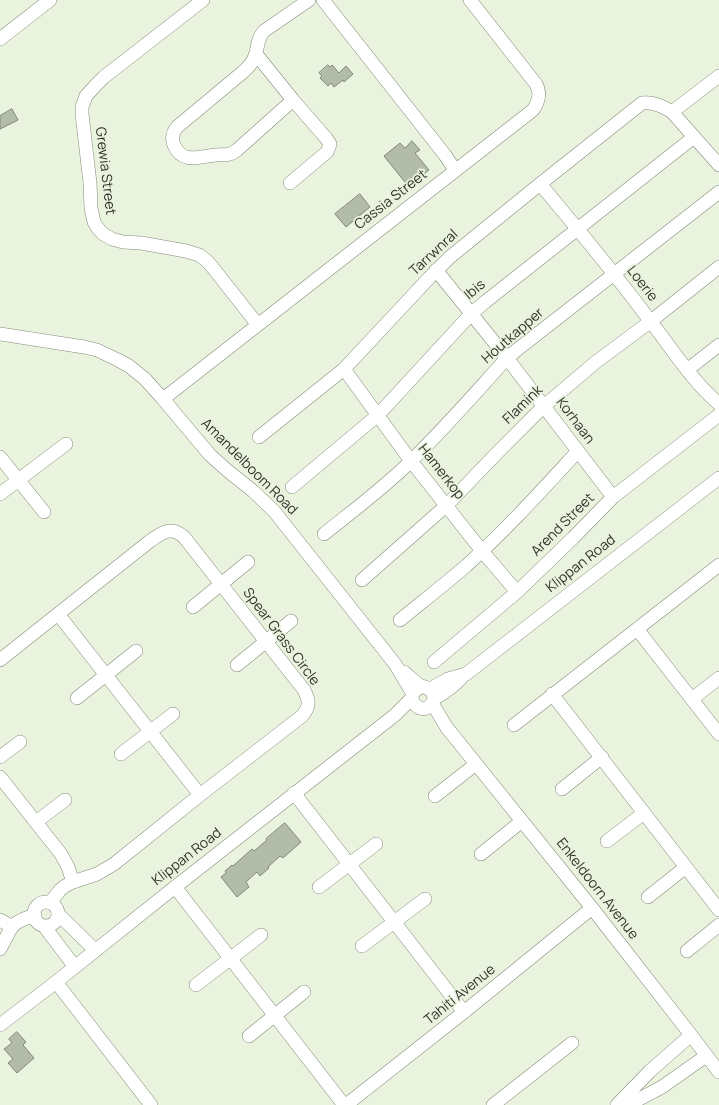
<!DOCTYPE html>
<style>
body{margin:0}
canvas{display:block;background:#e9f3de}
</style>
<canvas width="719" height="1105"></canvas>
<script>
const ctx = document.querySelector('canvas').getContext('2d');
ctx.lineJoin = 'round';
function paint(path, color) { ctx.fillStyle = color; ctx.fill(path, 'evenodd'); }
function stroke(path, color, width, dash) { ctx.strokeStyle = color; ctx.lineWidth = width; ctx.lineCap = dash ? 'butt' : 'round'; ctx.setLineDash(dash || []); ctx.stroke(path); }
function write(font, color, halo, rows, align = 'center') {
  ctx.font = font + ' Manrope,sans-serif'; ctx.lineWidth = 3.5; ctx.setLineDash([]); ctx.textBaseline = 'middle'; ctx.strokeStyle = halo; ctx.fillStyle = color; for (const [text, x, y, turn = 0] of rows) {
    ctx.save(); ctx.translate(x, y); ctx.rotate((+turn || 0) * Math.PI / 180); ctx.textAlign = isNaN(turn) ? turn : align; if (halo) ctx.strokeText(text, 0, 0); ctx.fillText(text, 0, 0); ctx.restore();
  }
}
const building = new Path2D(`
 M328,65L330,67L332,65L339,73L346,66L353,74L344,82L343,80L334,87L331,83L328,86L320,78L322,76L319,73Z
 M12,109L18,120L0,129V116Z
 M412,141L420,150L415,153L429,170L408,186L384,156L400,143L405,148Z
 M360,194L370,207L346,227L335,214Z
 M285,823L301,842L283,858L280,856L268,867L269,868L260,876L257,872L246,882L249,887L237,897L221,877L226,873L225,871L232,865L233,866L252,849L254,851L267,840L266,839Z
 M17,1032L26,1042L23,1045L34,1058L17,1073L8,1063L13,1059L4,1049L12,1043L9,1039Z`);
const minor = new Path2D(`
 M203,0L104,77L95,86L86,96L82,107V114L90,183L91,208L94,222L97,227L103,234L112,239L123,242L141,243L186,251L199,255L207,261L213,268L258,325
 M323,0L445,155L455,170
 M0,39L50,0
 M256,54L293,100L326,138L330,144L327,152L290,183
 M293,100L237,150C228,157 225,154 216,155C201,156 182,165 174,145C171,138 173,132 177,127L243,72C249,67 254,60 256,53C258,44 258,38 264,31L309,0
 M672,112L719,76
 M540,184C578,229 616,275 651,322C673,350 692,381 719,404
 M436,270L507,358L613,497
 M0,334L84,347L97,350L118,360L129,366L145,379L163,399L210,455L228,471L253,491L274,511L395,664L413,694
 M344,369L411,461L482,551L517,592
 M687,370L719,345
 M163,399L533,110C539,101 541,93 536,84L470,0
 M259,437L344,369L429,278L450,257L540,184L642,103C654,102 662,106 672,112L719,165
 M0,457L44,512
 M292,487L378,415L471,314L485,302L694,137
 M0,494L66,444
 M324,534C354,510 385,487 412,460C446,427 476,392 507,358L518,349L719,192
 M362,580L447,505L497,453L544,406L596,362L651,321L719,267
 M193,607L248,562
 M58,614L200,795
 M400,620C422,602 445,584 466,566C506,530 542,490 578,451
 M637,629L719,734
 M0,660L150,541C162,533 171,525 184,537L304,690C310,702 310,706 302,716L200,795L114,864L97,874L73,882L65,886L60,890L50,903
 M434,662L517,592L573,538L613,497L719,415
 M237,665L291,621
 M404,672C409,676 415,683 421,686C422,686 426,687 427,688C433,690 436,698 432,703C422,720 399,694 422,687
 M430,689L448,679L466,674L719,478
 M552,694L719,910
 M77,698L136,651
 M434,699C444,693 455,686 462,677
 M692,699L719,678
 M432,703L447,728L452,734L592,908L691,1035L719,1072
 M514,725L719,565
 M121,754L173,714
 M0,757L20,742
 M0,777L61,854L68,867L73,882
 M562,789L602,757
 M294,793L464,1012
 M435,796L476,764
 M36,822L65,800
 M607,841L644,813
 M481,854L522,821
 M175,887L344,1105
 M319,887L376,844
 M648,897L686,867
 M34 914a12 12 0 1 1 24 0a12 12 0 1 1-24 0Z
 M58,914L95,950
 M0,920L11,926
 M44,926L75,967
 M362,946L425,899
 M0,949C13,927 7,924 35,915
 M687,951L719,925
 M56,982L151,1105
 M196,985L261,935
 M0,1025L56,982L175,887L395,715L412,698
 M249,1036L304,992
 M346,1105L464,1012L592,908
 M493,1105L572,1043
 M617,1105L650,1071L691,1035
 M628,1105L662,1087L706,1056`);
const streetNames = [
 ["Grewia Street",105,171,83],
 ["Cassia Street",391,200,-38],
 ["Tarrwnral",434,253,-43],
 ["Loerie",642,284,52],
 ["Ibis",475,290,-40],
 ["Houtkapper",513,336,-41],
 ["Flamink",523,405,-44],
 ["Korhaan",575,421,53],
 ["Amandelboom Road",249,467,45],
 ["Hamerkop",441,472,52],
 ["Arend Street",563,525,-45],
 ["Klippan Road",581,564,-38],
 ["Spear Grass Circle",281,637,53],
 ["Klippan Road",187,857,-38],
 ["Enkeldoorn Avenue",597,889,52],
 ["Tahiti Avenue",460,995,-39]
];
paint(building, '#b3bca9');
stroke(building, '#808976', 1);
stroke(minor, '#838c79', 14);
stroke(minor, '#fff', 13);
write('14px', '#2f332b', '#e9f3de', streetNames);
</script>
